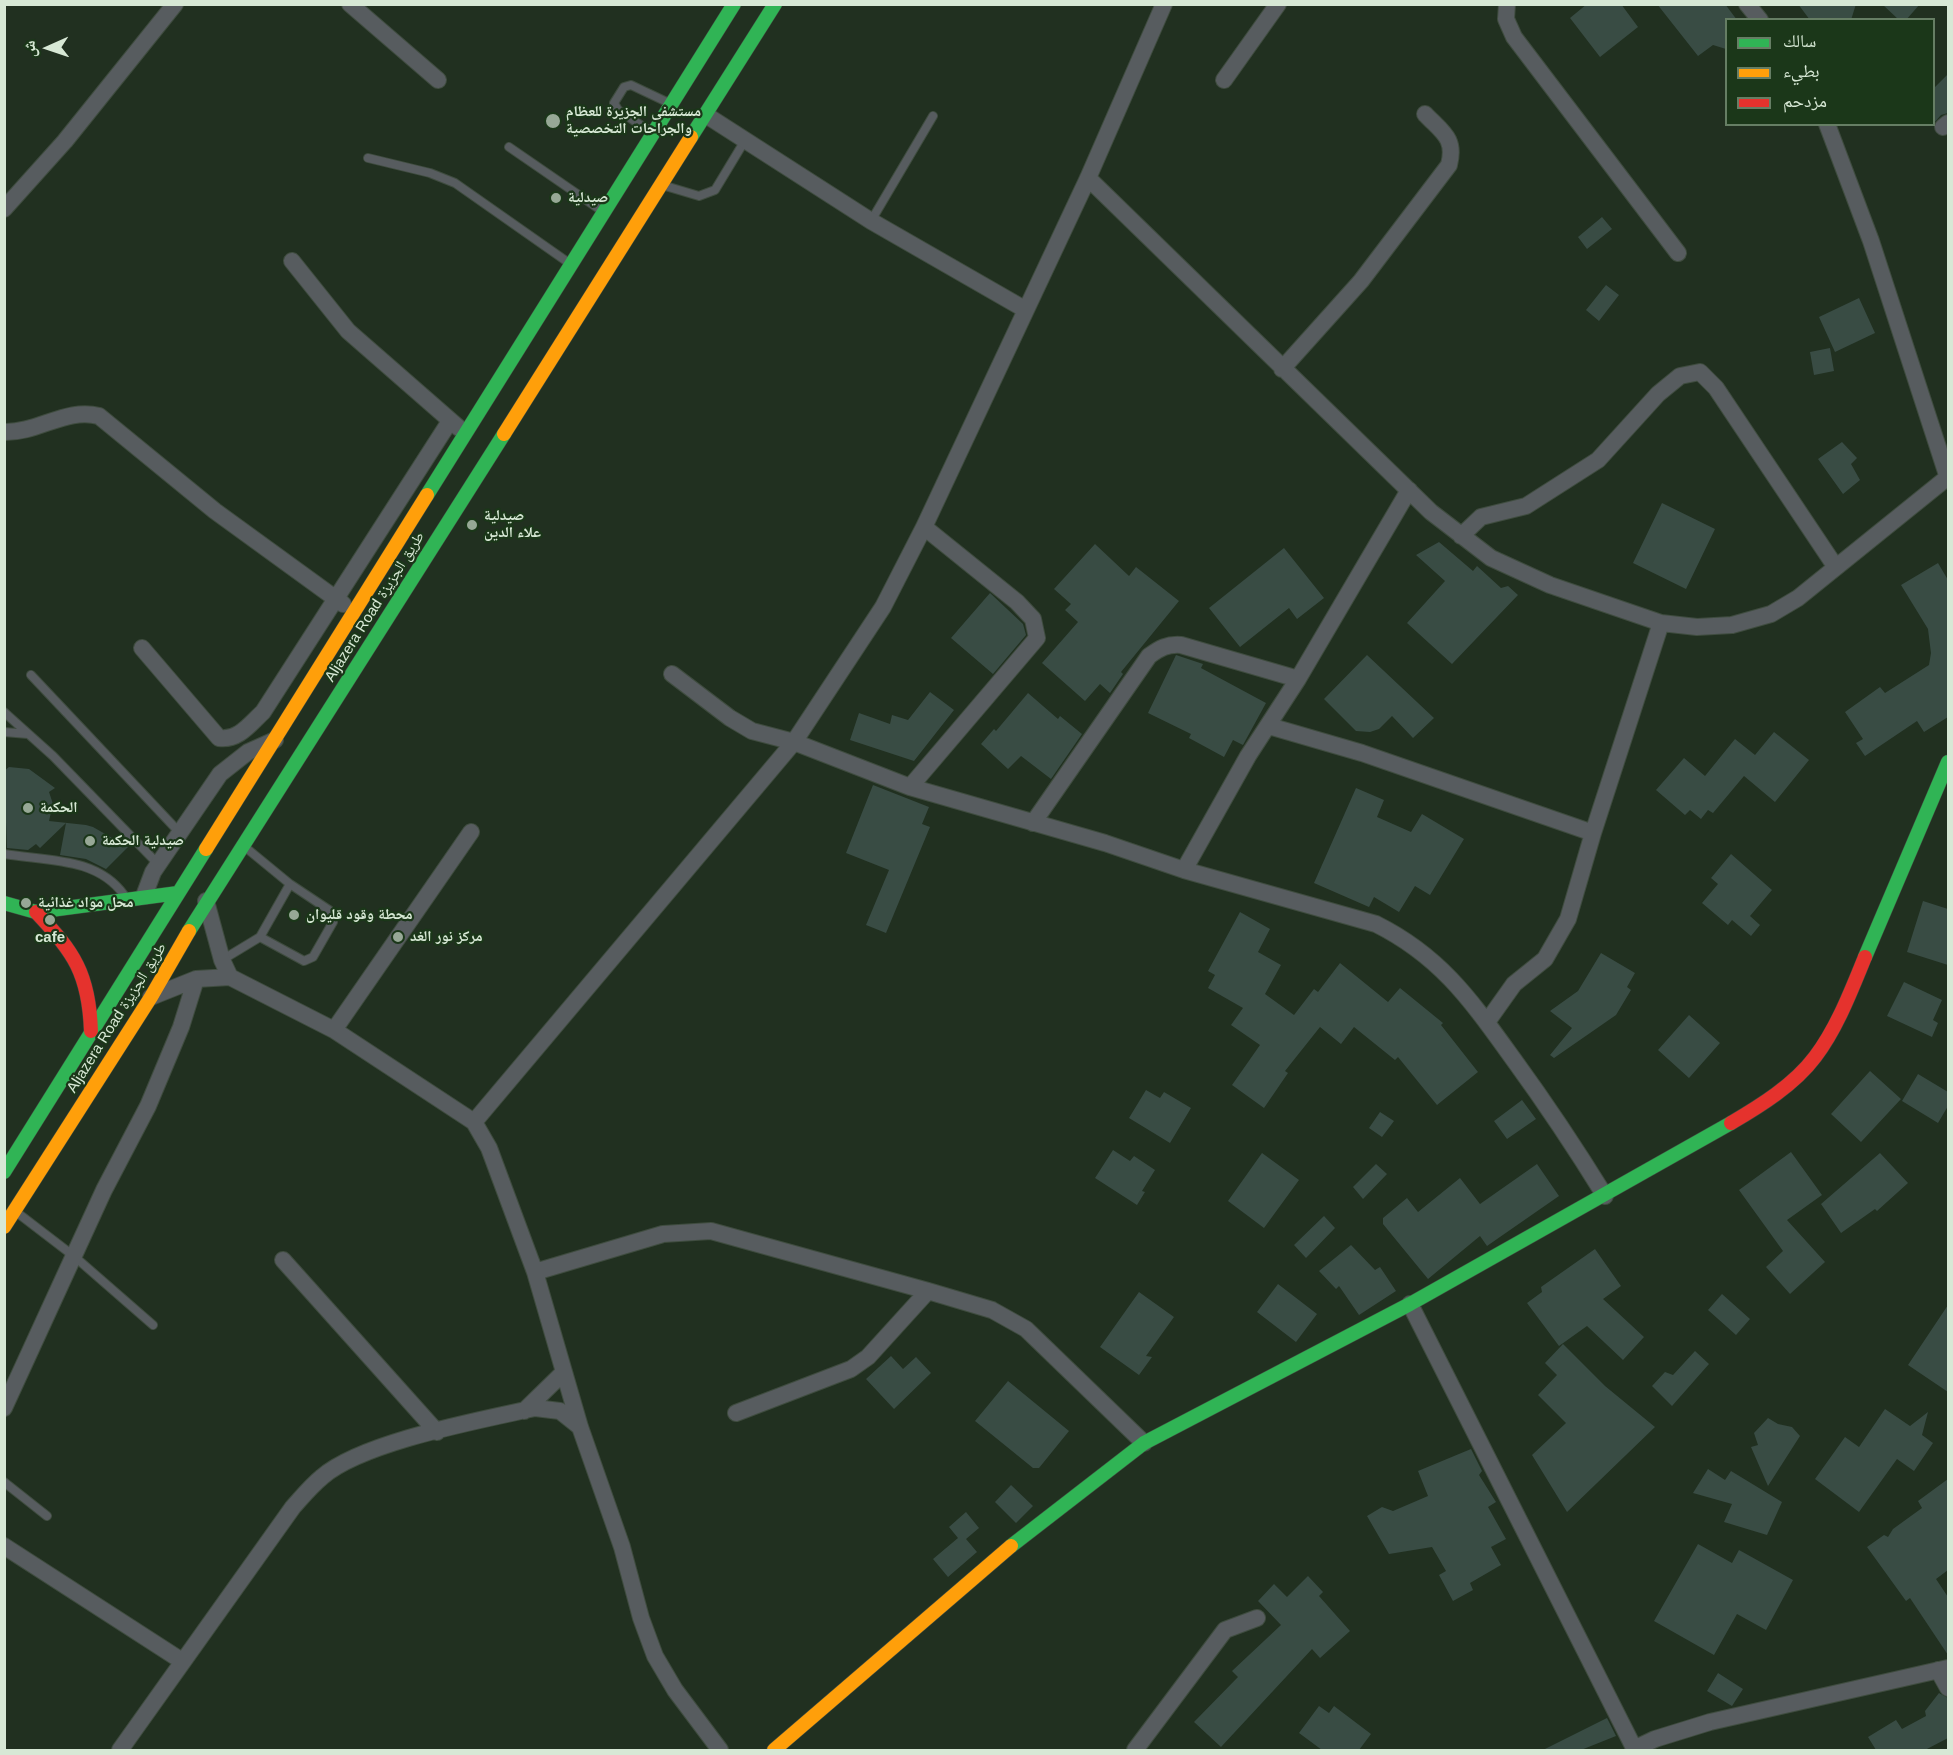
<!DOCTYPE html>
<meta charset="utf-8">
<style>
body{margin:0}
#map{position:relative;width:1953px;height:1755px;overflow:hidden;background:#213020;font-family:Arial,"Noto Naskh Arabic",sans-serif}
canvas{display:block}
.frame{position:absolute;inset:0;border:6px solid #d7e8d5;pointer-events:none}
.legend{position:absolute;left:1725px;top:18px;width:210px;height:108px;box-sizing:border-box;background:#1b3719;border:2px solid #667e64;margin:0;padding:8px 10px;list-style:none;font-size:18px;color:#d7e8d5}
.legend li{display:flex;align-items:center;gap:12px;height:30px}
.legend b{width:30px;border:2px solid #667e64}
.north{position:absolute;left:18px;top:18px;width:60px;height:60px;-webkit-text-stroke:4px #1b3719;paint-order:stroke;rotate:267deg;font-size:16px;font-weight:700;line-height:24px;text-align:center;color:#d7e8d5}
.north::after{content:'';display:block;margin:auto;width:21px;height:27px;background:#d7e8d5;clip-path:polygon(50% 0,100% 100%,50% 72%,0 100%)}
</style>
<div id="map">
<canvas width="1953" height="1755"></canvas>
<div class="frame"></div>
<ul class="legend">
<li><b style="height:8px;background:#30b455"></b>سالك</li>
<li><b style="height:8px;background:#ff9f0a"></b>بطيء</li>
<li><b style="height:8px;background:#e5322d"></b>مزدحم</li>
</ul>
<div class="north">ش</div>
</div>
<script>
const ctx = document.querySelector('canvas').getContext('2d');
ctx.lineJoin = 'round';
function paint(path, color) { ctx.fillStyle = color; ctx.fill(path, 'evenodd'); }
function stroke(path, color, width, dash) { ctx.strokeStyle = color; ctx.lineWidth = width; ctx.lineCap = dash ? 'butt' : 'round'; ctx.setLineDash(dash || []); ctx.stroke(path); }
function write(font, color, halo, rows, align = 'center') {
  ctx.font = font + ' Arial,"Noto Naskh Arabic",sans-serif'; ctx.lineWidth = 4.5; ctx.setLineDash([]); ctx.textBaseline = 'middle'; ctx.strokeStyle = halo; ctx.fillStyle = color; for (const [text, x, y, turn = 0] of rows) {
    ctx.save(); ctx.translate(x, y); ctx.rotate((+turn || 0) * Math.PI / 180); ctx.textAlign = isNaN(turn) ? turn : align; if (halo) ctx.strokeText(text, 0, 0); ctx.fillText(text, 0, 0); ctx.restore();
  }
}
const building = new Path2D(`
 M1587,4H1621L1638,27L1600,57L1570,18Z
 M1657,4H1725L1737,20H1726V49L1713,45L1698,56Z
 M1798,4H1856L1851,20H1810Z
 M1882,4H1920L1906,20H1899Z
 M1948,74V113L1941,115L1934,123V88Z
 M1602,217L1612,229L1587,249L1578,237Z
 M1606,285L1619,295L1599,321L1586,310Z
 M1859,298L1875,333L1835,352L1819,317Z
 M1830,348L1834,371L1814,375L1810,352Z
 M1842,442L1857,458L1851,464L1860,480L1843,494L1818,459Z
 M1662,503L1715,529L1686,589L1633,563Z
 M1439,542L1473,571L1477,566L1501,588L1508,586L1518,595L1452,664L1407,623L1445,581L1416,555Z
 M1095,544L1129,576L1136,567L1179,601L1121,672L1123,674L1110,693L1100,684L1085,701L1042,663L1078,622L1065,610L1071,604L1054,589Z
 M1284,548L1324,598L1297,619L1289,608L1240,647L1209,608Z
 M1938,563L1948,580V717L1924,732L1917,721L1865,756L1856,743L1863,739L1845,712L1880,687L1885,693L1929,665L1931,653L1928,629L1901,585Z
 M990,593L1023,624L1026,635L993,674L951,638Z
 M1176,655L1203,664L1201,668L1266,703L1243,745L1233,740L1224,757L1189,738L1191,734L1148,713Z
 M1367,655L1434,718L1413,738L1392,716L1379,729L1370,732L1356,731L1324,699Z
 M930,692L954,710L914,761L850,740L859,713L890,724L892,715L908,720Z
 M1028,693L1058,719L1060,716L1082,734L1051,779L1021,756L1008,769L981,744L994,729L996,731Z
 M1774,732L1809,760L1775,802L1744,776L1713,813L1708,810L1701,819L1690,810L1685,815L1656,790L1684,758L1705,776L1735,739L1755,755Z
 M9,767L29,769L55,788L49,792L53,804L49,821L86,825L93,827L128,847L106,869L86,859L60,855L66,823L40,848L36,844L28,850L7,848L4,771Z
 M873,785L929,807L922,824L930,827L886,933L866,925L889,870L846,853Z
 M1356,788L1384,800L1377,817L1411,832L1422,814L1464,839L1430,895L1415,886L1399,912L1374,897L1369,907L1314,883Z
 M1731,854L1772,890L1750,916L1760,925L1751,936L1732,920L1728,925L1702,903L1718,884L1711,878Z
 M1923,901L1948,909V965L1907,952Z
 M1240,912L1270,929L1258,952L1281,965L1265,994L1294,1015L1314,989L1318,992L1340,963L1388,1002L1400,988L1443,1023L1441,1025L1478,1072L1437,1105L1398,1057L1395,1060L1354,1027L1341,1044L1320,1027L1285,1071L1288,1073L1264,1108L1232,1085L1260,1045L1231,1025L1243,1008L1208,988L1215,975L1208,971Z
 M1601,953L1635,973L1627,987L1631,990L1616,1015L1554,1058L1550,1055L1572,1028L1550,1011L1578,991Z
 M1904,982L1942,1000L1933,1020L1938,1023L1932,1037L1887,1016Z
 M1689,1015L1720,1043L1689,1078L1658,1050Z
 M1870,1071L1901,1099L1861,1142L1831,1114Z
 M1918,1074L1948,1092V1106L1938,1123L1902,1101Z
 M1146,1090L1160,1098L1164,1092L1191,1108L1170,1143L1129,1118Z
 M1522,1100L1536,1119L1507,1139L1494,1121Z
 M1380,1112L1394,1121L1382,1137L1369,1128Z
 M1113,1150L1130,1161L1134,1156L1155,1170L1142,1191L1145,1192L1137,1205L1095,1178Z
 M1791,1152L1822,1195L1787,1220L1825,1262L1790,1294L1766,1267L1783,1251L1739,1190Z
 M1262,1153L1299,1180L1264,1228L1228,1201Z
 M1880,1153L1908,1183L1877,1211L1875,1209L1841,1233L1821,1204Z
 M1376,1164L1387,1174L1363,1199L1353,1187Z
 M1537,1164L1559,1196L1487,1246L1480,1236L1428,1279L1383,1224V1218L1407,1198L1418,1212L1460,1178L1480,1204Z
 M1324,1216L1335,1228L1306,1258L1294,1245Z
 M1351,1245L1375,1270L1380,1267L1396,1291L1359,1315L1339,1286L1336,1289L1319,1271Z
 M1595,1249L1621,1286L1603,1299L1644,1337L1623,1360L1587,1326L1559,1346L1527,1303L1542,1292L1541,1287Z
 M1278,1284L1317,1314L1296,1342L1257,1312Z
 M1139,1292L1174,1317L1146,1356L1152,1357L1139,1375L1100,1347Z
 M1722,1294L1750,1319L1736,1335L1708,1310Z
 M1948,1305V1392L1908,1365Z
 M1563,1344L1605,1386L1655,1427L1567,1512L1532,1455L1566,1423L1538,1395L1557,1375L1545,1363Z
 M1695,1351L1709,1364L1672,1406L1652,1386L1665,1372L1673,1375Z
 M891,1356L903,1369L916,1357L931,1373L894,1409L866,1379Z
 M1008,1381L1069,1431L1039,1468H1033L975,1421Z
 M1885,1409L1910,1426L1928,1412L1922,1435L1933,1443L1914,1471L1897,1459L1859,1512L1815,1479L1845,1437L1859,1447Z
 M1768,1418L1778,1424L1792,1427L1800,1436L1768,1486L1751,1447L1758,1445L1754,1433Z
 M1471,1449L1482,1471L1479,1475L1496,1502L1488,1507L1506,1539L1491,1547L1501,1565L1470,1583L1473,1590L1453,1601L1439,1575L1446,1571L1432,1547L1389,1554L1367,1516L1382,1507L1393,1511L1428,1496L1418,1471Z
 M1708,1469L1725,1480L1731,1471L1782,1502L1767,1535L1724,1522L1732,1504L1693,1493Z
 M1948,1479V1570L1936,1579L1948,1597V1655L1910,1598L1906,1601L1867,1547L1884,1535L1888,1537L1893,1529L1922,1508L1918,1501Z
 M1011,1485L1033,1506L1016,1523L995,1502Z
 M966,1512L979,1528L966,1539L977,1552L948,1577L933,1559L958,1538L949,1527Z
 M1698,1544L1732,1563L1739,1550L1793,1580L1766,1630L1737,1614L1714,1655L1654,1621Z
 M1308,1576L1323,1592L1319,1596L1350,1631L1320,1658L1312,1649L1221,1747L1194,1722L1238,1677L1232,1671L1281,1625L1258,1601L1274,1584L1287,1597Z
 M1718,1673L1743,1689L1732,1706L1707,1691Z
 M1939,1693L1948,1698V1738L1925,1750H1876L1868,1737L1896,1720L1902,1729L1926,1716L1925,1711Z
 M1319,1706L1329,1713L1334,1706L1371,1734L1359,1750H1322L1299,1733Z
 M1607,1718L1616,1736L1581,1750H1543Z`);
const lane = new Path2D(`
 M651,132L618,110L614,103L624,87L631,85L669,103
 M509,147L602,211
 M368,158L430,173L455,183L569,263
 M662,185L699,196L715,190L744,142
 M871,221L933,116
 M31,675L180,833
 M4,712L53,756L158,864
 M4,732L28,734
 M245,847L290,884L329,910L333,922L313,957L304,961L260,937
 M4,854C47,861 97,857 124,895
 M222,960L260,937L290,884
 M15,1211L75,1257L153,1325
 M4,1482L47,1516`);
const street = new Path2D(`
 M350,4L438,80
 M1507,4L1506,19L1514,37L1678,253
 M1747,4L1760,20
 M1224,80L1278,4
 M706,115L871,221L1026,310
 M1827,124L1871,241L1948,478
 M1943,127L1948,123
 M1088,178L1431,512L1491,558L1550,585L1661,623L1697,627L1732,625L1771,614L1798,598L1948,477
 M4,209L65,141L175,4
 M292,261L348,331L459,428
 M1282,369L1361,281L1449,165C1456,138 1442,132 1425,114
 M4,432C38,433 67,407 99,416L215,511L343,604
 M1461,536L1481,517L1526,506L1598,460L1658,394L1680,376L1700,372L1716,388L1835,566
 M142,648L219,738C238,741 250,724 263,712L450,421
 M672,674L730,718L752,731L794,742L910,787L1105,843L1184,870L1376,924C1442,957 1472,1002 1514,1060C1546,1104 1576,1149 1605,1196
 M1269,726L1362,753L1593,833
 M910,787L1037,638L1033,619L1017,602L924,527
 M1033,823L1149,656C1160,648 1167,644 1181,645L1298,679
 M1184,870L1248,756L1298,679L1409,490
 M144,896L153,872L220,774L248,752L275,740
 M206,901L222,960L230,977
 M151,997L196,979L230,977L334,1030L474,1122L489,1148L535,1272L580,1427L622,1547L641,1618L655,1656L675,1690L720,1750
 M1487,1022L1514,984L1545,959L1568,919L1593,833L1661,623
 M334,1030L471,832
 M474,1122L794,742L883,607L924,527L1088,178L1164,4
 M283,1260L437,1432
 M535,1272L663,1234L711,1231L928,1291L992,1310L1026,1329L1144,1443
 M1410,1304L1635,1750
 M4,1408L104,1190L148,1106L181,1027L196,979
 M524,1411L564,1372
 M736,1413L851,1369L868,1357L928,1291
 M4,1546L182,1661
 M1938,1670L1948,1688
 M1634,1749L1655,1739L1710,1722L1948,1668
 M120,1750L293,1507C302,1497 311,1486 322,1477C362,1442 481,1420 535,1408L560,1411L580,1427
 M1135,1750L1225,1630L1257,1618`);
const fast = new Path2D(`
 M691,137L775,4
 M427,495L734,4
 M4,903L36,912L178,893
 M189,931L504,434
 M1865,957L1948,762
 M4,1172L206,849
 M1011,1546L1144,1443L1410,1304L1731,1123`);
const slow = new Path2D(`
 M504,434L691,137
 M206,849L427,495
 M4,1227L151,997L189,931
 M774,1750L1011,1546`);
const jam = new Path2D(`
 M36,912C74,952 89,974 91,1031
 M1731,1123C1760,1106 1794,1085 1815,1057C1837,1028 1851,991 1865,957`);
const markers = [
 [553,121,8,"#97a896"],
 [556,198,6,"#97a896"],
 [472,525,6,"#97a896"],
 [28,808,6,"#97a896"],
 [90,841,6,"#97a896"],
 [26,903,6,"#97a896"],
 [294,915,6,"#97a896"],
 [50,920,6,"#97a896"],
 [398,937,6,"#97a896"]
];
const poiNames = [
 ["مستشفى الجزيرة للعظام",566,112],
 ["والجراحات التخصصية",566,129],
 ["صيدلية",568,198],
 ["صيدلية",484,516],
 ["علاء الدين",484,533],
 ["الحكمة",40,808],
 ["صيدلية الحكمة",102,841],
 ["محل مواد غذائية",38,903],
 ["محطة وقود قليوان",306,915],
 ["مركز نور الغد",410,937],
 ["cafe",50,938,"center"]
];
const streetNames = [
 ["Aljazera Road طريق الجزيزة",375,607,-58],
 ["Aljazera Road طريق الجزيزة",117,1018,-58]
];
paint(building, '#394c44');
stroke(lane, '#3f4c3f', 10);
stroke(street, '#3f4c3f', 18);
stroke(fast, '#3f4c3f', 15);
stroke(slow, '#3f4c3f', 15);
stroke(jam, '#3f4c3f', 15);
stroke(lane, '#575c5f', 8);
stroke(street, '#575c5f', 16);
stroke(fast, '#30b455', 14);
stroke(slow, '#ff9f0a', 14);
stroke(jam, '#e5322d', 14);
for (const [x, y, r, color] of markers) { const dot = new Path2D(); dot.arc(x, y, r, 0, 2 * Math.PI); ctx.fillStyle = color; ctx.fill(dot); stroke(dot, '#1b3719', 2); }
write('bold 15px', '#d7e8d5', '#1b3719', poiNames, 'left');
write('15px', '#d7e8d5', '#1b3719', streetNames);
</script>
